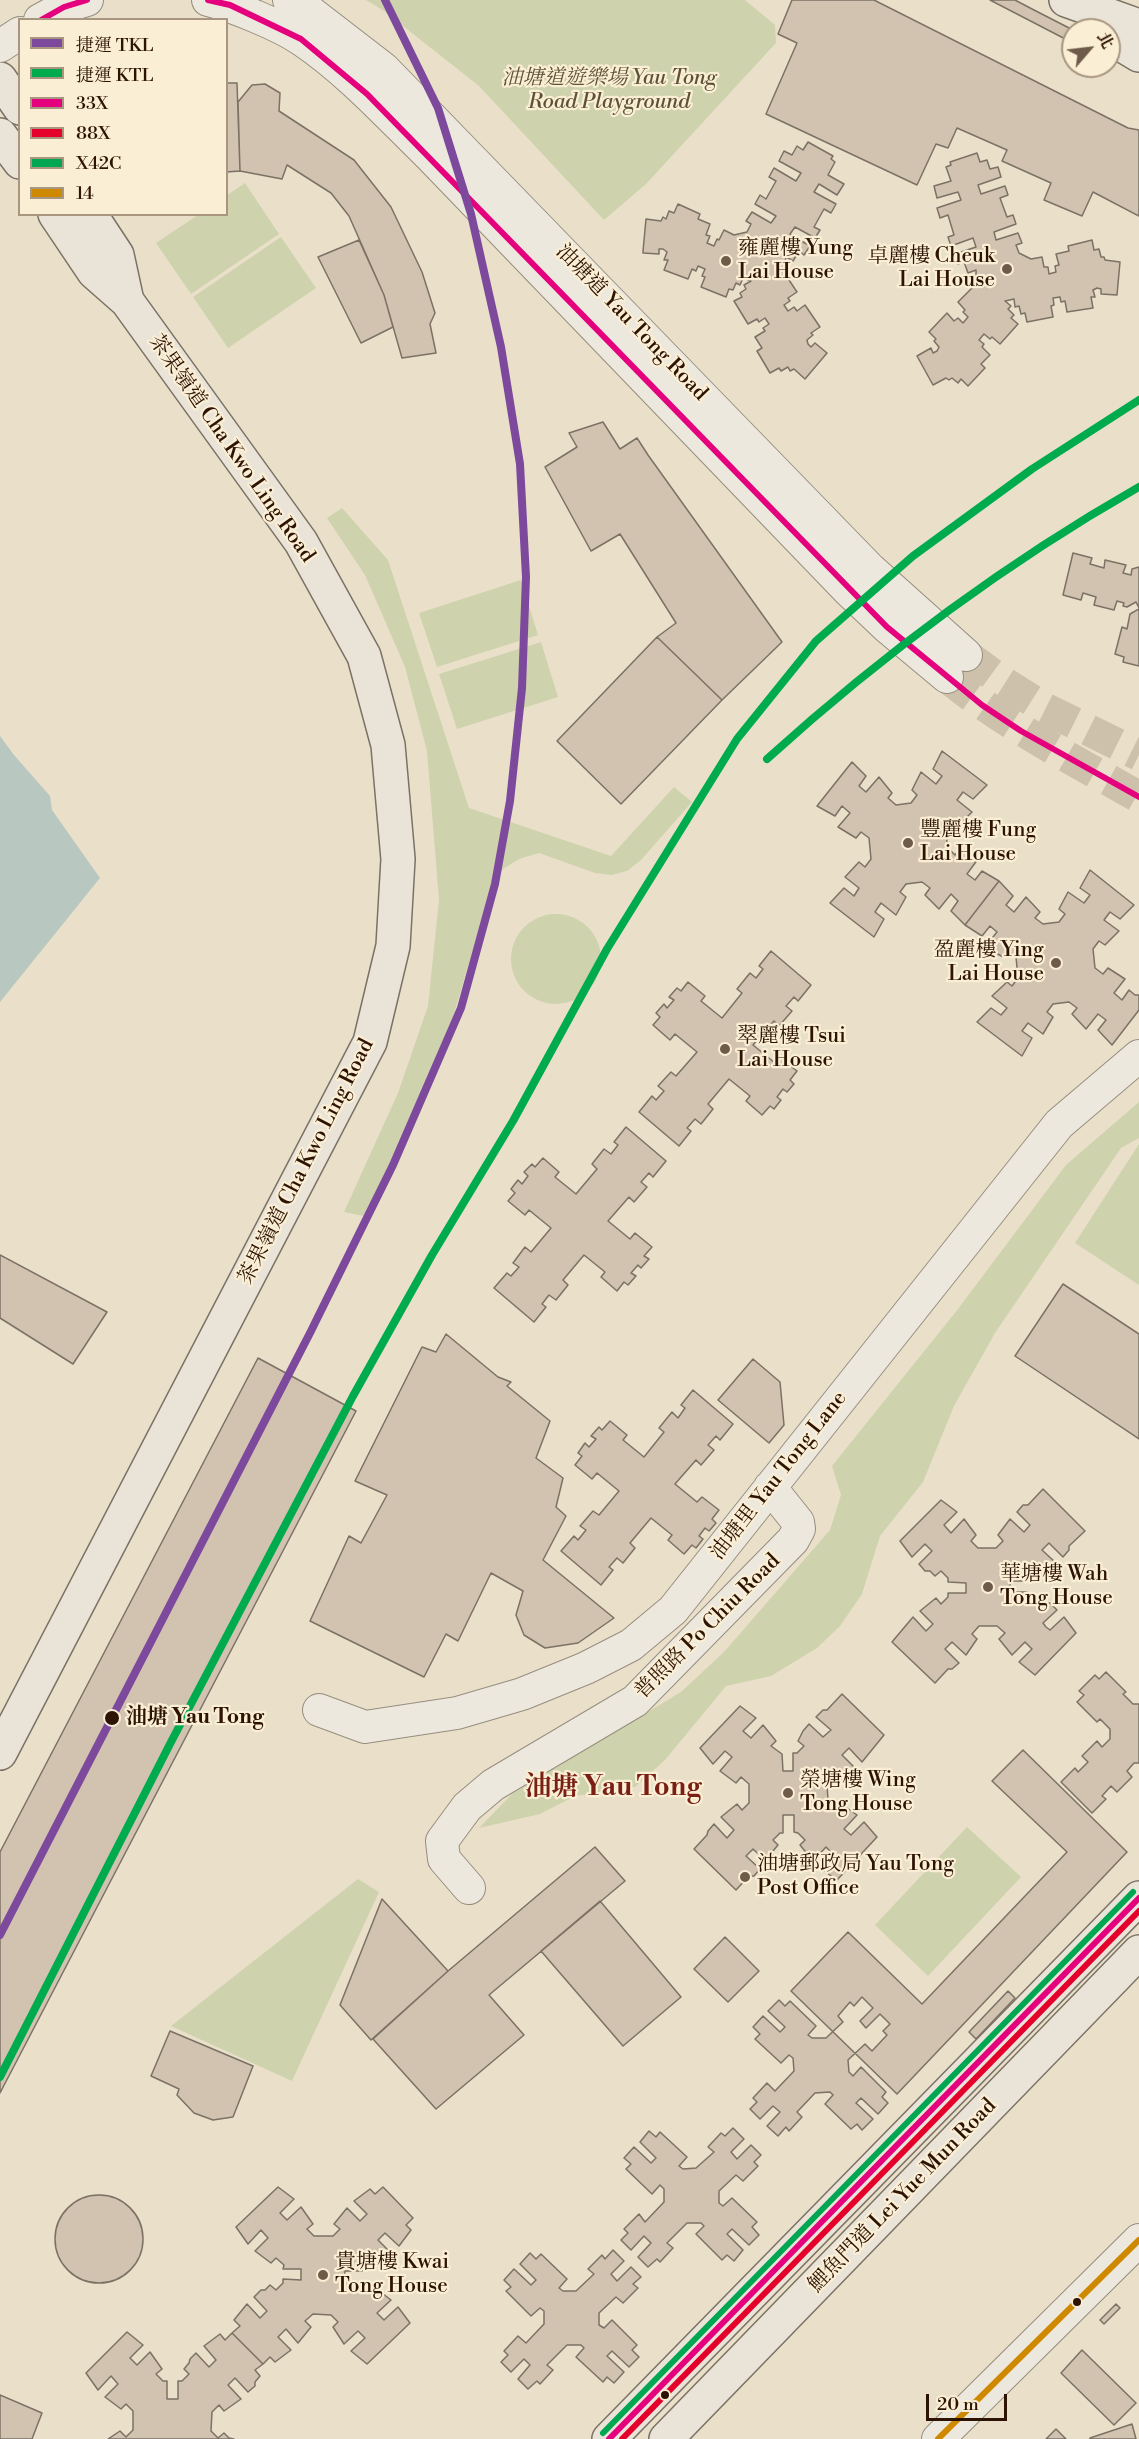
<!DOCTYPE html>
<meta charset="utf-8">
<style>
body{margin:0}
#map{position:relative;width:1139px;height:2439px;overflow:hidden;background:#eae0ca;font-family:"Libre Bodoni","Noto Serif TC",serif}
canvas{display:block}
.legend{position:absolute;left:18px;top:18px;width:210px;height:198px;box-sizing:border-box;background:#faeed4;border:2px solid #a89681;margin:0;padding:8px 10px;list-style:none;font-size:18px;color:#2d1304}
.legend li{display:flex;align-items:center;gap:12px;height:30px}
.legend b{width:30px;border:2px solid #a89681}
.north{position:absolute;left:1061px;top:18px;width:60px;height:60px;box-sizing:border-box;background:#faeed4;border:2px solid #a89681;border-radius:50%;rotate:62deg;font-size:16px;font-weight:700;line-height:24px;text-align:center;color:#2d1304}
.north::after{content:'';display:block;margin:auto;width:21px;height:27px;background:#6f5b49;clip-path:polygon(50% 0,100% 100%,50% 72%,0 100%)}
.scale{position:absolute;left:926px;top:2394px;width:81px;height:27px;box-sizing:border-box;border:3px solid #2d1304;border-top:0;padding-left:8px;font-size:18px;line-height:21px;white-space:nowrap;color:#2d1304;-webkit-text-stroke:4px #faeed4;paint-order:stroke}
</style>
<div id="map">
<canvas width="1139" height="2439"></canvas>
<ul class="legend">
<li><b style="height:8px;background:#7d499d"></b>捷運 TKL</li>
<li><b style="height:8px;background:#00ab4e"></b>捷運 KTL</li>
<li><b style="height:8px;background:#e5007d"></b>33X</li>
<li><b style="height:8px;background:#e4002b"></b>88X</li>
<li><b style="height:8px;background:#00a651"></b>X42C</li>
<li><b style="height:8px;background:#cf8901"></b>14</li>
</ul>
<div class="north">北</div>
<div class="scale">20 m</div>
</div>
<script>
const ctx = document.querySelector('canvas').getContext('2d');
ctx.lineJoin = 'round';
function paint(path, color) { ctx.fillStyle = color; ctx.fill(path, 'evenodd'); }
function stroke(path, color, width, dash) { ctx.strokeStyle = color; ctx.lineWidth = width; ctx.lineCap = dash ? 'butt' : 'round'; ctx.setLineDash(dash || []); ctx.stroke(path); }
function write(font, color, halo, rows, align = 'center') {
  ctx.font = font + ' "Libre Bodoni","Noto Serif TC",serif'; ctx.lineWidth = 4.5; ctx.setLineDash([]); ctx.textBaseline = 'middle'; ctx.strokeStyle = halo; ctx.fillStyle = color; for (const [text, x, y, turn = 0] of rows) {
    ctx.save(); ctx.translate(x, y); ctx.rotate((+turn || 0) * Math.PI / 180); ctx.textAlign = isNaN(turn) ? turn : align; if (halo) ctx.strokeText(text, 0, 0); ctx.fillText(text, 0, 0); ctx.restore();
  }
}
const green = new Path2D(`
 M366,0H745L775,25L776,43L646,184L604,220L479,86L384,11Z
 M245,183L279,234L191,294L156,243L198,215L226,214L227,195Z
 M281,237L316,288L228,348L193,297Z
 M342,508L388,560L469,808L611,856L674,787L692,802L641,860L627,871L612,875L595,873L539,853L519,859L503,869L491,888L454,1014L412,1118L364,1216L344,1212L398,1093L428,1006L439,900L427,751L405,667L365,575L327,518Z
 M521,580L538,635L437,667L419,613Z
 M541,642L558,697L457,729L439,674Z
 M511 959a45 45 0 1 1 90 0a45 45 0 1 1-90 0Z
 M1139,1102V1138L1121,1148L995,1333L954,1406L923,1482L880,1536L862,1594L840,1626L817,1648L771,1676L726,1686L665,1760L635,1787L575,1796L540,1814L479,1828L512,1794L681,1692L724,1652L830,1530L841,1495L832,1466L958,1309L1066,1165Z
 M1139,1144V1285L1075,1243Z
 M967,1827L1021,1877L928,1976L875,1925Z
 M358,1879L379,1892L292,2081L171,2026Z`);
const water = new Path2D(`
 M0,736L14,755L50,796L52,810L100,878L0,1002Z`);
const building = new Path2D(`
 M792,0H874L1128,128L1139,130V216L1093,192L1082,216L1044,200L1051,183L1002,161L1007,150L957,128L948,148L936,144L917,185L766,114L797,43L778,34Z
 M990,0H1015L1034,10L1073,30V43Z
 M226,83H237L240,171L226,172Z
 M265,84L280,93L279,111L354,160L391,207L422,272L435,313L430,324L436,353L402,358L384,295L349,216L331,193L287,165L282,179L240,171L238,102L252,85Z
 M808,142L833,156L831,159L835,162L828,175L844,184L837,195L819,184L814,192L836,204L831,213L824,209L814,227L820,230L815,238L795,227L790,234L810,246L804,255L799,251L793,261L786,257L783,271L797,292L788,298L790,301L784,305L788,311L794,307L797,311L805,305L820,327L811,333L813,335L807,340L808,344L811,347L815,343L827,353L805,379L794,369L790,371L788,367L781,371L779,368L770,373L757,351L762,348L755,337L765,331L763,328L769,324L765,318L759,322L757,319L748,324L734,301L742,297L740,293L746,289L744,285L751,281L743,278L740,285L736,283L733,290L729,289L726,297L701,287L705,277L702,276L705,269L698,266L696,271L692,269L688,279L664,270L668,260H664L667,252L663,249H659V254L643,253V251L646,219L661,221L663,217L666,219L669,211L674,213L678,204L700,214L698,219L710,224L706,235L710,236L707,243L714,246L717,239L719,240L724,230L734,235L747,232L751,224L746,221L752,212L771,223L776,216L755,204L760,195L766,199L776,181L769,177L774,168L796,181L801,173L779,161L784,151L792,155L797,146L803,150Z
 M977,153L980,162L987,160L990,169L998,167L1001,177L978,185L981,194L1005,186L1008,195L1000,198L1007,217L1013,215L1016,224L994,232L996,240L1018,233L1022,243L1016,245L1019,253L1031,259L1042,257L1044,267H1048L1049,274L1056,272L1055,266L1059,265L1056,254L1069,251L1068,246L1092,240L1094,250L1099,249L1101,257H1104L1105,260L1120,262L1117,295L1101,294V289L1097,288L1093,290L1095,297H1091L1093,308L1067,312L1065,301L1061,302L1060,297L1053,298L1054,305L1051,306L1053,317L1027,322L1025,313L1021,314L1019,306L1015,307L1014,299L1005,301L1011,306L1008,309L1014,315L1011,318L1018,324L1000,344L992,337L990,339L984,334L979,340L984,344L982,347L990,355L981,364L985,368L968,386L961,379L958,383L952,378L949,380L946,378L933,385L917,356L931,348L933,353L937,351L939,347L934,341L936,339L929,332L947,313L954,321L958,318L963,323L968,317L963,312L965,310L958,302L976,284V270L968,273L964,262L958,264L955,254L976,247L973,238L951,246L948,237L954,235L948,215L940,218L937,208L961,200L958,192L937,198L934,186L951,181L946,167L951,165L950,162Z
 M359,240L384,295L393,327L361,343L318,257Z
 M603,422L620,449L637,438L648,455L782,642L722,700L657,637L676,623L620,534L591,551L545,467L577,447L569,433Z
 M1073,553L1092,558L1090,564L1104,568L1105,560L1126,565L1123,573L1131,575L1132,569L1139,567V608L1136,602L1127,607L1123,606L1124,603L1117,601L1114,610L1094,605L1096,597L1083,593L1081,600L1063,595Z
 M1139,609V666L1123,662L1124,657L1115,654L1122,627L1127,629L1130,614Z
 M657,637L722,700L621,804L557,741Z
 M942,751L987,785L973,799L963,792L957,800L972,812L958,826L951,821L945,829L948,848L955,855L960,849L978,859L967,874L975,880L982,871L999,881L965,925L951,911L958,901L951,894L939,909L925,895L930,888L922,882L906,884L900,892L906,897L896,915L881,903L875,912L884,919L874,937L830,903L844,888L854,896L859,888L845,877L859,862L865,867L871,859L869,838L861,832L856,838L838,827L850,813L842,806L835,816L817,806L852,762L866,776L859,786L866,792L879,777L892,793L888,798L896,805L911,803L917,795L912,790L921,772L936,784L942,776L933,769Z
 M1090,870L1134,905L1120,919L1110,912L1104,920L1119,931L1105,945L1099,941L1093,949L1095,968L1103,974L1108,968L1125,979L1114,993L1122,1000L1129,990L1135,995H1139V1010L1112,1045L1098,1030L1106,1020L1098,1014L1086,1029L1072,1014L1077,1008L1069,1002L1053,1004L1047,1012L1053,1017L1043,1034L1028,1023L1022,1031L1032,1038L1022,1056L977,1022L991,1008L1001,1015L1007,1008L992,996L1007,982L1012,986L1018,978L1016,957L1008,951L1003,957L985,947L997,932L990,926L982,936L965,925L999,881L1013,896L1006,905L1014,912L1026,897L1040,912L1035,918L1043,924L1059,922L1065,914L1059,909L1068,892L1084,903L1090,895L1080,888Z
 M771,951L811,985L798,1001L794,997L786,1006L792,1011L779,1026L774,1021L753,1045L775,1063L780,1058L797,1071L790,1080L794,1084L787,1092L783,1089L777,1097L781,1100L774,1109L770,1106L762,1115L746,1101L750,1096L729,1079L708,1104L713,1109L701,1124L695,1119L687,1128L691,1131L679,1146L639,1112L652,1096L656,1100L664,1091L658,1086L671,1072L676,1076L697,1052L675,1034L670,1040L653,1025L660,1017L656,1013L664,1004L667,1008L674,1000L669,997L677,988L681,991L688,982L705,996L701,1001L722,1018L742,993L737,989L750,973L756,978L763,969L759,966Z
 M626,1127L666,1161L653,1177L649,1173L641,1182L647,1187L634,1202L629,1197L608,1221L630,1239L635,1233L652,1247L644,1256L649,1259L641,1268L638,1265L631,1273L636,1276L628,1285L624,1282L617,1291L601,1277L605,1272L584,1255L563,1280L568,1285L556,1300L549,1295L542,1304L546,1307L534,1322L494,1288L507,1273L511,1276L519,1267L513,1263L525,1247L531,1252L551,1228L529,1210L525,1215L508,1201L515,1193L511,1189L518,1180L522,1184L528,1176L524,1172L532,1164L535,1167L543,1158L559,1172L555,1177L576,1194L597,1169L592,1164L604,1149L611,1154L618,1145L614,1142Z
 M0,1255L107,1312L73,1364L0,1318Z
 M1063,1284L1139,1334V1439L1015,1356Z
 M446,1334L498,1377L511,1382L507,1386L550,1421L536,1458L563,1478L556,1507L566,1516L543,1560L614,1618L578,1643L545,1648L524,1635L516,1615L523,1591L491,1573L458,1641L446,1634L424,1677L310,1621L349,1536L361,1543L387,1495L355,1481L422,1347L436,1352Z
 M258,1358L356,1411L0,2093V1852Z
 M753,1359L780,1382L784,1425L769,1443L718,1400Z
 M693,1390L733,1424L720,1440L716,1436L708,1445L714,1450L701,1465L696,1460L675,1484L697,1502L702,1497L719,1510L712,1519L716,1523L709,1531L705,1528L699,1536L703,1539L696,1548L692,1545L684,1554L668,1540L672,1535L651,1518L630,1543L635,1548L623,1563L617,1558L609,1567L613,1570L601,1585L561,1551L574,1536L578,1540L586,1530L580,1526L593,1511L599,1515L619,1491L597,1473L592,1479L575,1465L582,1456L578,1453L585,1443L589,1447L596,1439L591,1436L599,1427L602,1430L610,1421L627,1435L623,1440L644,1457L664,1432L659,1428L672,1412L678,1418L685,1408L681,1405Z
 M1043,1489L1085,1531L1069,1546V1550L1063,1557L1049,1543L1042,1550L1056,1563L1040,1576L1034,1570L1027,1581H1010V1592H1027L1028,1596L1035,1603L1040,1598L1045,1603H1050L1057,1610L1043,1623L1046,1627L1050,1630L1064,1617L1076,1633L1035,1675L1019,1662L1032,1649L1025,1642L1012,1655L999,1639L1005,1633L997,1626H979L972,1634L977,1639L966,1655L952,1642L945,1649L959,1663L952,1669H948L935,1683L892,1642L913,1617L926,1631L933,1624L920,1611L936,1598L941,1604L948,1597V1593H966V1583L948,1582V1578L941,1571L935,1576L930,1571H925L919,1564L932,1551L925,1544L912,1557L900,1541L941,1500L957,1512L944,1525L951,1533L964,1519L976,1535L971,1541L978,1548H996L1003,1541L998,1535L1010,1519L1024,1532L1030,1525L1017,1512L1023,1505H1028Z
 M1106,1672L1126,1692L1123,1694L1133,1704H1139V1763H1134L1127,1771L1132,1777L1117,1792L1111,1786L1102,1796L1106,1799L1092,1813L1061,1782L1075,1768L1078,1772L1088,1762L1082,1756L1097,1741L1102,1747L1110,1739V1729L1100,1719L1097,1722L1077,1702L1084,1695L1079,1691L1095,1675L1099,1679Z
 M842,1694L884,1735L862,1762L849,1748L842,1755L856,1769L839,1781L834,1776L827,1783L828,1801L835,1809L840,1803L857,1815L844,1829L851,1835L864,1822L877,1837L837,1880L820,1868L833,1854L826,1847L813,1861L800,1845L805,1840L798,1833L794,1832V1815H783V1833H780L773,1840L778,1845L773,1851V1855L767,1862L753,1849L746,1856L760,1869L754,1876H749L736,1890L694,1849L707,1835L708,1831L714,1824L727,1838L734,1830L721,1817L737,1804L742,1810L749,1803V1784L741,1777L736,1783L720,1771L732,1757L725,1751L713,1764L700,1748L740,1706L756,1718L743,1731L751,1738L763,1725L776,1741L771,1746L782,1754L783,1771H793V1753H797L804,1746L798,1741L803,1731L809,1724L823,1737L831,1730L816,1717L823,1710H827Z
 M1023,1750L1127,1852L897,2094L791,1991L848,1932L922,2004L1067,1852L992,1781Z
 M595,1847L625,1881L489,1995L524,2035L436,2109L373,2039L448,1971Z
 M382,1899L448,1971L371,2040L340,2005Z
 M600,1901L681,1997L623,2046L541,1951Z
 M725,1937L759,1971L728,2002L694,1969Z
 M1008,1991L1015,1998L976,2039L969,2032Z
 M862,1997L873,2008L860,2021L866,2028L880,2014L890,2024L883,2031L887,2035L872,2051L865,2044L848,2060L849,2072L853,2076L861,2067L886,2092L882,2097L888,2103L878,2114L861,2098L856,2103L873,2119L862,2130L857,2124L851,2129L825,2104L833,2095L830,2092L815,2093L797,2112L802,2117L789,2131L786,2127L778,2136L767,2126L780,2112L773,2106L760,2119L750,2109L757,2102L753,2098L767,2083L775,2091L794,2071L793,2058L789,2055L781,2063L755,2039L760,2034L753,2027L763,2016L780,2032L785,2027L768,2011L779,2000L785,2006L790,2001L816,2026L808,2035L812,2038H826L843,2022L838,2016L850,2002L854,2006Z
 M170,2031L253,2066L233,2117L213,2120L194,2113L177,2095L179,2089L151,2076Z
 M733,2128L744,2139L731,2152L737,2159L751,2145L761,2155L754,2162L758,2166L743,2181L736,2175L719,2191V2203L723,2206L732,2198L757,2222L752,2227L759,2235L749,2245L732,2229L727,2234L743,2250L734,2261L727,2255L722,2260L696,2234L704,2226L701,2223H687L667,2243L673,2248L660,2262L657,2259L648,2267L638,2257L651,2243L644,2236L631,2250L621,2240L628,2233L624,2229L639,2214L645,2222L664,2202V2189L660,2185L652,2194L626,2169L631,2164L624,2158L634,2147L651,2163L656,2158L640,2142L649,2131L656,2137L660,2132L687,2157L679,2166L683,2169L696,2168L714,2152L708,2147L721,2133L725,2136Z
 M278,2187L294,2199L280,2213L287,2220L301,2207L313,2224L307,2229L314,2236H333L340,2229L334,2224L347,2208L360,2221L367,2214L354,2201L370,2189L375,2194L383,2187L413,2218L406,2225L411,2230L399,2246L385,2233L378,2240L392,2254L385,2260H381L375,2265L370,2260L363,2267L362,2271H345L344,2282H362L369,2293L374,2287L391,2300L377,2313L384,2320L398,2307L410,2323L367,2364L351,2351L365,2338L358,2331L344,2344L333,2327L338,2322L331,2315L313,2314L305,2321L311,2327L298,2343L286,2329L278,2337L291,2350L275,2362L270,2357L263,2364L232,2333L240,2326L234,2320L247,2304L260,2318L267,2311L254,2297L261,2290H265L270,2285L276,2290L283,2283V2279L301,2280V2269H283L284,2265L276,2258L271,2263L255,2251L268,2238L261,2230L248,2244L236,2227Z
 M55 2239a44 44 0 1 1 88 0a44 44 0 1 1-88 0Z
 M613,2250L624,2261L611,2274L617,2281L631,2267L641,2277L633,2284L638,2288L623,2303L616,2297L599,2313V2325L604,2328L612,2320L637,2345L632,2350L639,2357L629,2367L612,2351L607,2356L624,2372L614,2383L607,2377L603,2382L576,2357L584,2348L581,2345H567L547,2365L553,2370L540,2384L537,2381L528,2389L518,2379L530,2365L524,2359L511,2372L501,2362L508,2355L504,2351L518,2336L526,2343L544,2324V2311L540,2308L531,2316L506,2291L511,2287L504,2280L514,2269L531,2285L536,2280L520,2264L530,2253L536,2259L541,2254L567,2279L559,2288L563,2291H576L594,2274L588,2269L602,2255L605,2259Z
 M1116,2304L1120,2308L1104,2324L1100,2320Z
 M127,2332L143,2345L130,2358L137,2365L150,2352L162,2369L156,2374L163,2381H167V2399H178V2381H182L189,2374L184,2369L189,2363L190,2359L196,2353L209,2367L216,2360L204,2346L220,2334L225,2340L232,2333L263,2364L255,2370L260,2376L255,2382V2386L248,2392L235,2378L228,2385L241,2399L224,2411L219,2405L212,2412L211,2431L218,2438L224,2433L229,2438L234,2439H108L120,2431L126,2437L133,2430V2411L126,2404L121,2409L105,2397L118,2384L111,2376L98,2390L86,2373Z
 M1082,2350L1136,2403L1114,2425L1061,2373Z
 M0,2395L42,2413L32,2439H0Z
 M1132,2424L1136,2439H1090V2438Z
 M1056,2429L1066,2439H1046Z`);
const minorTunnel = new Path2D(`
 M966,655L1003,682L1044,708L1139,755
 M947,677C1006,725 1073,760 1139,797`);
const minor = new Path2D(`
 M208,0C233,6 280,25 302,40C348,71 389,116 429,155L849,591L887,627L947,677
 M289,0L309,11L384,69L870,569L966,655
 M40,20L64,7L87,0
 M0,46L20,33
 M319,1710L365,1727L457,1713L522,1694L586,1668L631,1645L673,1610L1059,1124L1139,1056
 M469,1888L444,1859L442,1841L467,1807L493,1785L635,1701L793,1540L799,1529L798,1522L770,1487
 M938,2439L1139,2240`);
const major = new Path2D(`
 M0,79L20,108
 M0,135L20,162
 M90,214L117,255L127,301
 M0,1753L370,1042L393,946L398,859L388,745L364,656L301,542L127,301L94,272L55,214
 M609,2439L1139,1898
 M666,2439L1139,1952`);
const highway = new Path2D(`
 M1066,0L1139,26
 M1109,37L1139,55`);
const bus1 = new Path2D(`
 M208,0L230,5L301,39L367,94L887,627L982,705L1021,731L1139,797
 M41,20L64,7L87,0
 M609,2439L1139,1898`);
const bus2 = new Path2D(`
 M622,2439L1139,1911`);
const bus3 = new Path2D(`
 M603,2433L1133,1892`);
const bus4 = new Path2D(`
 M938,2439L1139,2240`);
const metro1 = new Path2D(`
 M0,1935L310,1333L393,1165L461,1008L495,884L510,801L522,688L526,577L520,464L501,347L471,214L438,108L385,0`);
const metro2 = new Path2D(`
 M767,759C882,655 1004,564 1139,487
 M0,2077L171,1742L353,1396L432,1255L513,1121L607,949L737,739L816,641L913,556L1032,469L1139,400`);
const markers = [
 [726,261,6,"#6f5b49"],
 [1007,269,6,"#6f5b49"],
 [908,843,6,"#6f5b49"],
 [1056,963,6,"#6f5b49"],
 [725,1049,6,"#6f5b49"],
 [988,1587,6,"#6f5b49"],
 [112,1718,8,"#2d1304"],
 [788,1793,6,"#6f5b49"],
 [745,1877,6,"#6f5b49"],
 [323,2275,6,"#6f5b49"],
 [1077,2302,5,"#2d1304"],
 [665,2395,5,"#2d1304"]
];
const parkNames = [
 ["油塘道遊樂場 Yau Tong",609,79],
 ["Road Playground",609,103]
];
const poiNames = [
 ["雍麗樓 Yung",738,249],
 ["Lai House",738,273],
 ["卓麗樓 Cheuk",995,257,"right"],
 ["Lai House",995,281,"right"],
 ["豐麗樓 Fung",920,831],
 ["Lai House",920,855],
 ["盈麗樓 Ying",1044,951,"right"],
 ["Lai House",1044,975,"right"],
 ["翠麗樓 Tsui",737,1037],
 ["Lai House",737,1061],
 ["華塘樓 Wah",1000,1575],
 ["Tong House",1000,1599],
 ["榮塘樓 Wing",800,1781],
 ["Tong House",800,1805],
 ["油塘郵政局 Yau Tong",757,1865],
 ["Post Office",757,1889],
 ["貴塘樓 Kwai",335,2263],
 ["Tong House",335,2287]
];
const streetNames = [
 ["油塘道 Yau Tong Road",631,323,46],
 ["茶果嶺道 Cha Kwo Ling Road",231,449,55],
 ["茶果嶺道 Cha Kwo Ling Road",307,1162,-63],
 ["油塘里 Yau Tong Lane",779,1476,-52],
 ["普照路 Po Chiu Road",708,1627,-45],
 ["鯉魚門道 Lei Yue Mun Road",903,2196,-46]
];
const stopNames = [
 ["油塘 Yau Tong",126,1718]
];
const districtNames = [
 ["油塘 Yau Tong",613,1789]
];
paint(green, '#ced2ad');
paint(water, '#b8c7c0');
paint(building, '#d2c3b1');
stroke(building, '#7b7164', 1.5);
stroke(minorTunnel, '#cec1ac', 32, [32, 16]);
stroke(minor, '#968d7f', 34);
stroke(major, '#7b7164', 36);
stroke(highway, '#7b7164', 36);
stroke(minor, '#ede8dd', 32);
stroke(major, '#eae4d8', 33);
stroke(highway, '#eae4d8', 33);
stroke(bus1, '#e5007d', 6);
stroke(bus2, '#e4002b', 6);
stroke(bus3, '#00a651', 6);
stroke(bus4, '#cf8901', 6);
stroke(metro1, '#7d499d', 8);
stroke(metro2, '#00ab4e', 8);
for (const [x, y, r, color] of markers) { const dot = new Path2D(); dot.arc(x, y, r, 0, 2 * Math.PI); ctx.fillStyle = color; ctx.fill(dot); stroke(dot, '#faeed4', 2); }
write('italic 21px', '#5d5237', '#faeed4', parkNames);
write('21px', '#2d1304', '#faeed4', poiNames, 'left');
write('21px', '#2d1304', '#faeed4', streetNames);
write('bold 21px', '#2d1304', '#faeed4', stopNames, 'left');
write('bold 27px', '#7a1f14', '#faeed4', districtNames);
</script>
